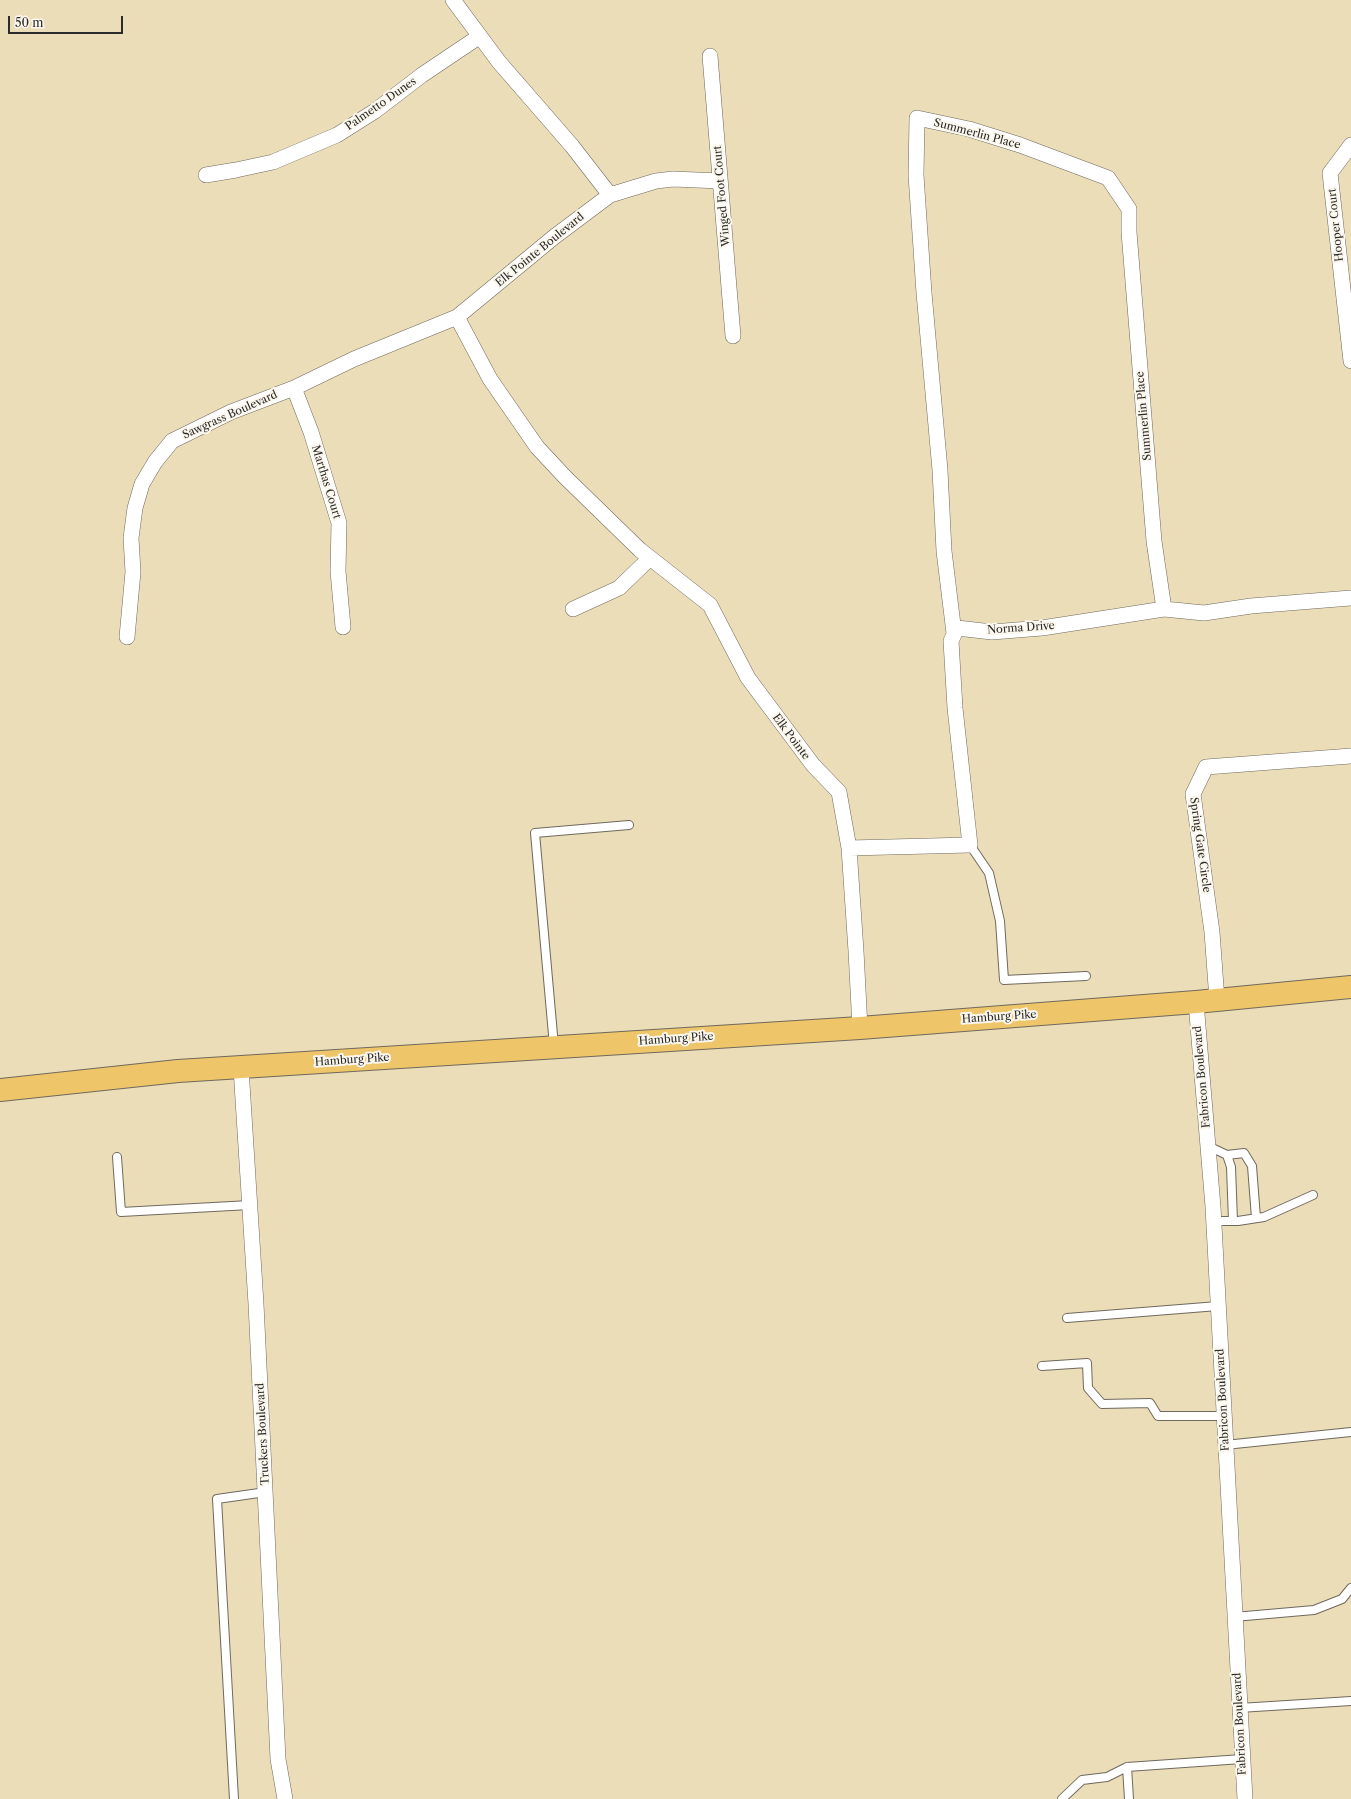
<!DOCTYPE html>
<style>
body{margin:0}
#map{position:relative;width:1351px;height:1799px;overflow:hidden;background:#ecddb9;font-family:"Libre Caslon Text",serif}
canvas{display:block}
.scale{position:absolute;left:8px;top:16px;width:115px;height:18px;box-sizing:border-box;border:2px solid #2b2b2b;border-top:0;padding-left:5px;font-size:12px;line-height:14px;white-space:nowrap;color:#2b2b2b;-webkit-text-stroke:3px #fbf7ec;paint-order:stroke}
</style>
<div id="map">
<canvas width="1351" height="1799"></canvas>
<div class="scale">50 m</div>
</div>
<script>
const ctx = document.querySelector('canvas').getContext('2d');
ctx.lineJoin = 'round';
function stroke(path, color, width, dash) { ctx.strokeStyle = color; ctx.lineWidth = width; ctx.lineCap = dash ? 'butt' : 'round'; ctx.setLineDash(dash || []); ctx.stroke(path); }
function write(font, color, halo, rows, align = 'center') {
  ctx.font = font + ' "Libre Caslon Text",serif'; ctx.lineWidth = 4; ctx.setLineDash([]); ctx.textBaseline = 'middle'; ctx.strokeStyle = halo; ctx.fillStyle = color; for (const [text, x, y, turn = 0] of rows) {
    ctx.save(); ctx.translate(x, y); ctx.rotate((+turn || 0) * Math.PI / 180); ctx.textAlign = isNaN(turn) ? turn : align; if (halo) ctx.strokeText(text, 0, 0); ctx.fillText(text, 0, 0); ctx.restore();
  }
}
const service = new Path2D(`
 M970,845L989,873L1000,921L1004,980L1086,976
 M554,1046L535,833L629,825
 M1208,1146L1227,1155L1231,1167L1233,1221
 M1227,1155L1244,1153L1252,1166L1256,1218
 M117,1157L121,1212L250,1205
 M1213,1221H1238L1264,1217L1313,1195
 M1067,1318L1218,1306
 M1042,1366L1087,1363L1088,1388L1102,1404L1150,1403L1158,1416H1223
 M1225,1445L1351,1432
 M1234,1617L1314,1610L1342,1599L1351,1588
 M1239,1708L1351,1701
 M234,1799L217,1499L266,1492
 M1062,1799L1082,1780L1107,1777L1127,1767
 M1129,1799L1127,1767L1242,1759`);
const minor = new Path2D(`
 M453,0L499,62L572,146L610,195
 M710,56L733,336
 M1351,145L1330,173L1351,361
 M206,175L236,170L273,162L337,135L375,111L422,75L480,36
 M457,317L490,379L537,447L565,477L640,550L710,605L748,678L813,765L839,792L849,848L856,951L860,1028
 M294,388L311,432L339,523L338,571L343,627
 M573,609L619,588L650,558
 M954,633L944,551L940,470L924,293L916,175L917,118L969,129L1020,145L1108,178L1129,209V232L1154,541L1164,609
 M127,637L133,572L131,538L135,508L142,484L155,462L172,441L231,412L294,388L354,359L457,317L554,237L610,195L656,181L673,179L720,181
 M849,848L970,845L955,708L951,641L957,628L992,632L1042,628L1164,609L1204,613L1251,606L1351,598
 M1217,1000L1212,932L1193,794L1206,767L1351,756
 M1196,1002L1213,1207L1245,1799
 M241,1068L256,1304L278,1759L285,1799`);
const primary = new Path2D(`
 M0,1090L178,1071L860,1028L1196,1002L1351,987`);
const streetNames = [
 ["Palmetto Dunes",381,104,-35],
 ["Summerlin Place",977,134,15],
 ["Winged Foot Court",722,196,-95],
 ["Hooper Court",1336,225,-96],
 ["Elk Pointe Boulevard",540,250,-39],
 ["Sawgrass Boulevard",230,415,-24],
 ["Summerlin Place",1144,416,-95],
 ["Marthas Court",326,482,73],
 ["Norma Drive",1021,628,-4],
 ["Elk Pointe",791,737,53],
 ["Spring Gate Circle",1200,845,82],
 ["Hamburg Pike",999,1017,-4],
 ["Hamburg Pike",676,1039,-4],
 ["Hamburg Pike",352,1060,-4],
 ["Fabricon Boulevard",1202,1077,-95],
 ["Fabricon Boulevard",1223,1400,-93],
 ["Truckers Boulevard",263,1434,-93],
 ["Fabricon Boulevard",1240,1724,-93]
];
stroke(service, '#6f695d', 10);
stroke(minor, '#6f695d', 16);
stroke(primary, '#6f695d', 24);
stroke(service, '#fff', 8);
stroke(minor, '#fff', 15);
stroke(primary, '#eec569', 22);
write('11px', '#2b2b2b', '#fbf7ec', streetNames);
</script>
